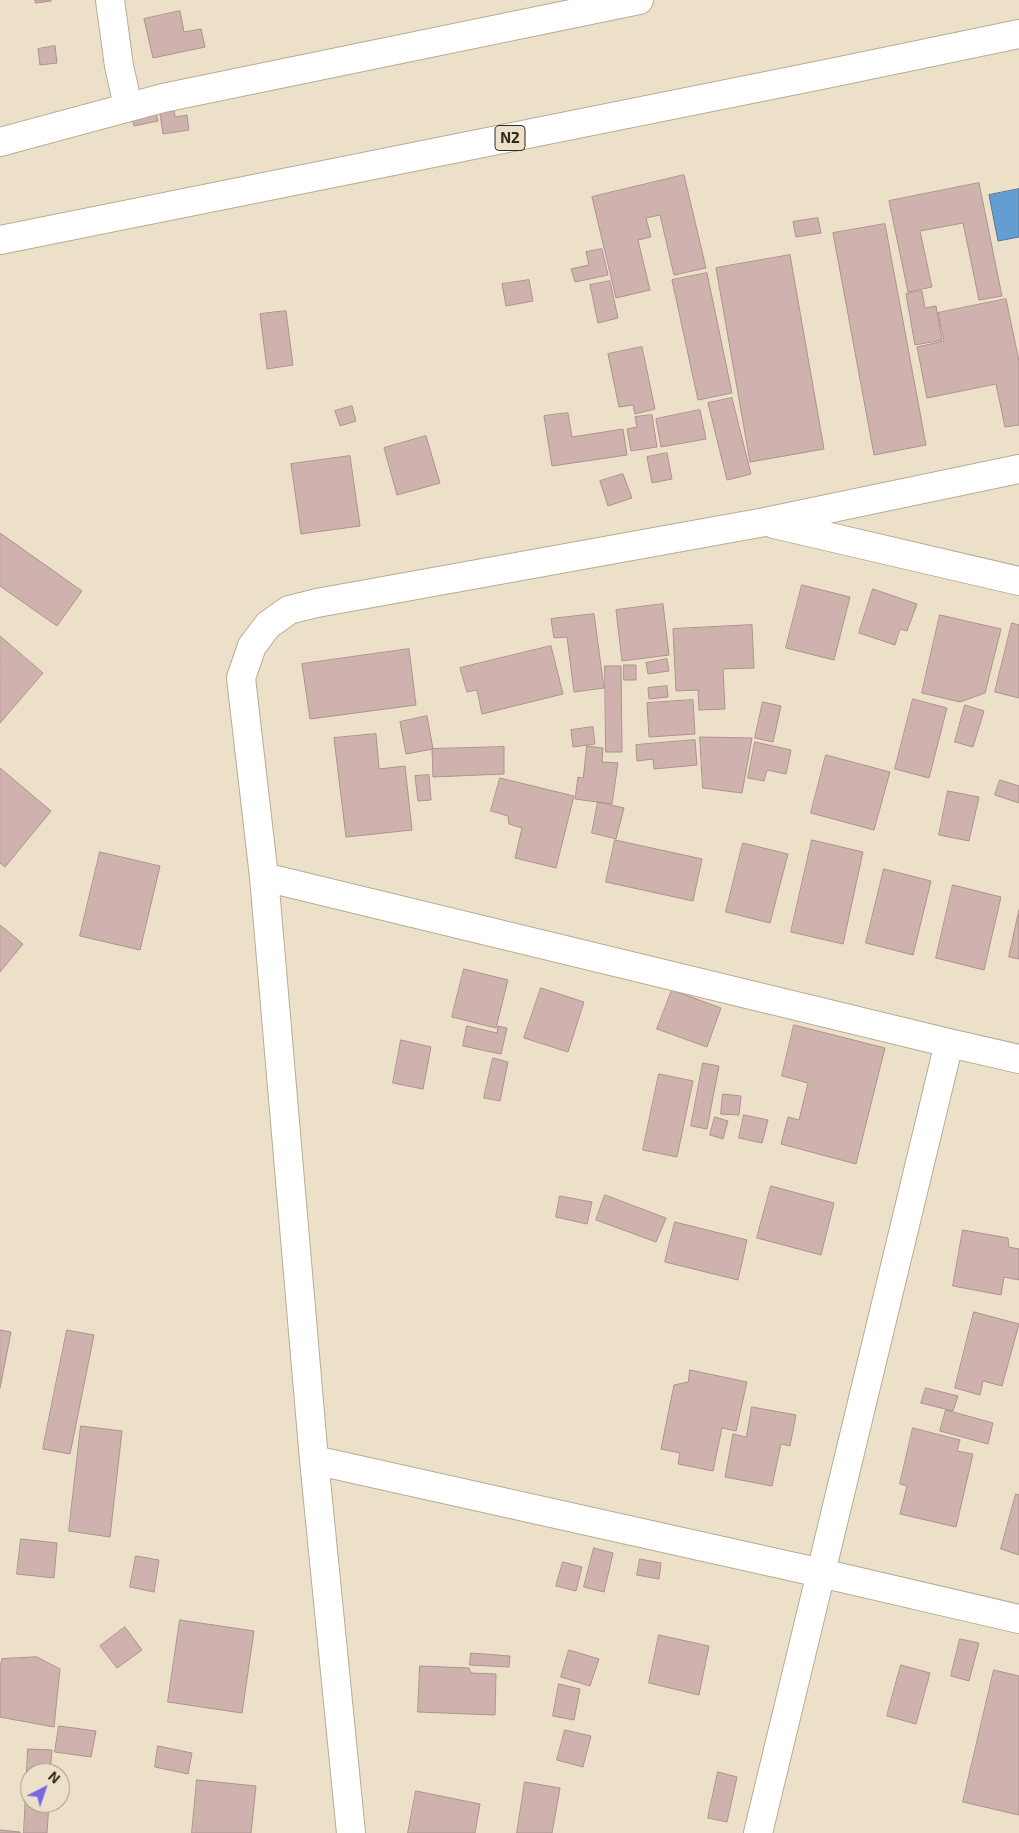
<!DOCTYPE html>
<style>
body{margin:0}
#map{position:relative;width:1019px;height:1833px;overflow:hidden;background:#ece0c8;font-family:"Exo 2",sans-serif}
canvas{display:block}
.north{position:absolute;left:20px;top:1763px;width:50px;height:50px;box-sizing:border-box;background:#ece0c8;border:1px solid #a09785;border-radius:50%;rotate:41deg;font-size:14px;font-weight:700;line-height:20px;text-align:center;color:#2f2a21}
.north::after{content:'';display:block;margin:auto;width:18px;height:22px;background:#7469e4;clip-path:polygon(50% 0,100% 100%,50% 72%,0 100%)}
</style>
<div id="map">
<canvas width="1019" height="1833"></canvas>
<div class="north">N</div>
</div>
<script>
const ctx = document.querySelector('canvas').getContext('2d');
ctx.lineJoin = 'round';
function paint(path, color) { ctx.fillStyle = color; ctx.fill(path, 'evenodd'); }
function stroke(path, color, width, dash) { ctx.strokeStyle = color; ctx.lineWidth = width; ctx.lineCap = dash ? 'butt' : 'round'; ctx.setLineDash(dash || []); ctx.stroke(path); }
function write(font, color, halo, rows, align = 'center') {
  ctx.font = font + ' "Exo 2",sans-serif'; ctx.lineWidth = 5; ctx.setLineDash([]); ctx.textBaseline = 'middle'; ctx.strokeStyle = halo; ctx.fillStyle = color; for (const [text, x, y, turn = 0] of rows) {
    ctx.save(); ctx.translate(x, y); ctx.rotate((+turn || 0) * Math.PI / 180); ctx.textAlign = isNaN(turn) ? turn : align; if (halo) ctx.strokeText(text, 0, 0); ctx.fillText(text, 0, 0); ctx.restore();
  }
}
const water = new Path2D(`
 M1019,189V237L998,241L989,195Z`);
const building = new Path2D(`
 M35,0H51V1L36,3Z
 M180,11L184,32L201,29L205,47L153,58L144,19Z
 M55,46L57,63L40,65L38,49Z
 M153,102L158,121L134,126L129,108Z
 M174,105L175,117L187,115L189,130L163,134L159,107Z
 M684,175L706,268L674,275L660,215L646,218L651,237L638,240L650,290L616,298L592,197Z
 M979,183L1002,296L979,300L963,223L920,231L932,287L908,292L889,201Z
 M818,218L821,233L796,237L793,222Z
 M885,224L926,445L874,455L833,233Z
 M602,249L608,275L575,282L571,269L589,265L586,252Z
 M790,255L824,449L750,462L716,268Z
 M707,273L732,393L698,400L672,280Z
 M529,280L533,301L506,306L502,284Z
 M610,281L618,318L598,323L590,285Z
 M922,291L925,308L936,306L942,340L915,345L906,294Z
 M1006,299L1019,361V425L1005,427L996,384L927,398L917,347L944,341L938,313Z
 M286,311L293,365L267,369L260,314Z
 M642,347L655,409L635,414L633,405L619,407L608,354Z
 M732,398L751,474L727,480L708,403Z
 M352,406L356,421L340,426L335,411Z
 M700,410L706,439L661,447L656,419Z
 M568,413L572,437L623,429L627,455L552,466L544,416Z
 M652,415L657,447L631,451L627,429L637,427L635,417Z
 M426,436L440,483L397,495L384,448Z
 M667,453L672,479L652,483L647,457Z
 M350,456L360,526L301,534L291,464Z
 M623,474L632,498L608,506L600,481Z
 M0,533L82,591L57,626L0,586Z
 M802,585L850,597L834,660L786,648Z
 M873,589L917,604L907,631L900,629L895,645L859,633Z
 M663,604L669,655L622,661L616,610Z
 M594,614L604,688L574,692L567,637L554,638L551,619Z
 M940,615L1001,629L985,693L960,702L922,693Z
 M1012,623L1019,625V698L995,692Z
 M752,625L754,668L723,669L725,709L699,710L698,690L676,691L673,629Z
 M0,636L43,673L0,723Z
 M551,646L563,694L482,714L477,690L467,692L460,668Z
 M409,649L416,705L310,719L302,664Z
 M667,659L669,671L648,674L646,663Z
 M624,665H636V680H624Z
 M605,666H621L622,752H606Z
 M667,686L668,697L649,699L648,688Z
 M913,699L947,708L929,778L895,769Z
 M693,700L695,734L649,737L647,703Z
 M763,702L781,706L773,742L755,738Z
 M965,705L984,711L973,747L955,742Z
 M427,716L433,749L406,754L400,722Z
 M593,727L595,744L573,747L571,730Z
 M376,734L379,769L405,766L412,830L346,837L334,738Z
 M700,737L752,738L742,793L703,788Z
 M695,740L697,765L654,769L653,759L637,761L636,745Z
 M755,742L791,750L786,774L767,770L764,781L748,778Z
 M587,746L603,748L602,762L618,763L612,804L575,799L578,777L583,778Z
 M504,747V774L433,777L432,749Z
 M826,755L890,772L874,830L811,813Z
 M0,768L51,811L5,867L0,863Z
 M429,775L431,800L418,801L415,776Z
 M500,778L574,796L556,868L515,858L522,828L509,824L508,816L491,811Z
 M1000,780L1019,786V803L995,795Z
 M948,791L979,797L969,841L939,835Z
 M598,802L624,808L616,839L592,833Z
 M615,840L702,859L693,901L606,882Z
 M812,840L863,852L843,944L791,932Z
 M743,843L788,854L770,923L726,912Z
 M100,852L160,866L140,950L80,936Z
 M884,869L931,881L913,955L866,943Z
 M953,885L1001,897L984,970L936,958Z
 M1019,910V959L1009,957Z
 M0,925L23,944L0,972Z
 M464,969L508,980L496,1028L452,1017Z
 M541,988L584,1002L568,1052L524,1038Z
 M672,990L721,1008L707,1047L657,1029Z
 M794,1025L885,1048L856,1164L781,1144L788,1117L799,1120L808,1083L782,1076Z
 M467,1026L497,1033L498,1026L507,1028L501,1054L463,1046Z
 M401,1040L431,1047L423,1089L393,1083Z
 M493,1058L508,1062L500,1101L484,1098Z
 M703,1063L719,1066L707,1129L691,1126Z
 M659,1074L693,1081L677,1157L643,1150Z
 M723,1094L741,1096L739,1115L721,1114Z
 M744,1115L768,1120L762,1143L739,1138Z
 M715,1117L728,1121L723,1139L710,1135Z
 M771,1186L834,1203L821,1255L757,1238Z
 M605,1195L666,1218L656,1242L596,1220Z
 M560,1196L592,1202L587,1224L556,1217Z
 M675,1222L747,1240L738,1280L665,1262Z
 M963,1230L1008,1238L1009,1247L1019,1249V1280L1004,1277L1001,1295L953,1286Z
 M974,1312L1019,1324L1002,1386L983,1381L980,1395L955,1388Z
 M0,1330L11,1332L0,1388Z
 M67,1330L94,1335L70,1454L43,1449Z
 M690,1370L747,1382L736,1431L722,1428L713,1471L678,1464L680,1453L661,1449L674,1385L688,1382Z
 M926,1388L958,1396L953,1411L921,1403Z
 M752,1407L796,1415L790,1446L781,1444L772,1486L725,1477L733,1434L746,1437Z
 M946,1410L993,1423L988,1444L940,1431Z
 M81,1426L122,1431L110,1537L69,1531Z
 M913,1428L960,1440L957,1451L973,1454L956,1527L900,1514L907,1486L900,1484Z
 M1016,1494L1019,1495V1555L1001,1549Z
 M21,1539L57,1543L54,1578L17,1574Z
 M594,1548L613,1553L604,1592L584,1587Z
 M136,1556L159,1560L154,1592L130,1587Z
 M640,1559L661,1563L659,1579L637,1575Z
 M563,1562L582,1567L576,1591L556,1586Z
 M180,1620L254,1631L242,1713L168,1702Z
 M125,1627L142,1650L117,1668L100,1646Z
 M659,1635L709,1646L699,1695L649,1683Z
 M960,1639L979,1643L969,1681L951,1676Z
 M569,1650L599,1659L590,1686L561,1677Z
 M471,1653L510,1656L509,1667L470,1665Z
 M37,1657L60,1669L54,1727L0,1717V1667L2,1659Z
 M901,1665L930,1673L916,1724L887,1716Z
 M420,1666L469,1668L471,1673L496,1674L495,1715L418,1712Z
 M994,1670L1019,1676V1815L963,1802Z
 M559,1684L580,1689L574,1720L553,1716Z
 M59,1726L96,1731L91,1757L55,1752Z
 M565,1730L591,1736L583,1767L557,1760Z
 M158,1746L192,1753L188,1774L155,1767Z
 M28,1749L52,1750L50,1773H30V1803H49L47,1833H24Z
 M718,1772L737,1777L727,1822L708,1818Z
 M197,1780L256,1786L251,1833H192Z
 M525,1782L560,1788L552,1833H517Z
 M416,1791L480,1804L475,1833H408Z
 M0,1830L20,1832V1833H0Z`);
const minor = new Path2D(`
 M110,0L119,66L128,106
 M0,142L163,98L639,0
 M774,524L1019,581
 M264,877L949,1043L1019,1059
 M314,1460L821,1573L1019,1619
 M351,1833L314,1460L264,877L241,678L252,646L268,625L289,610L317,603L765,522L1019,469
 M758,1833L949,1043`);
const major = new Path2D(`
 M0,240L826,74L1019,34`);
const shields = [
 [510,138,30]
];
const shieldNames = [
 ["N2",510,138]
];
paint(water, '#639dd1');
stroke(water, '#537a9c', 1);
paint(building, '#cfb2ae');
stroke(building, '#ad928e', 1);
stroke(minor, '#b8ac96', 30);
stroke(major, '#b8ac96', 30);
stroke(minor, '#fff', 28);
stroke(major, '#fff', 28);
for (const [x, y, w] of shields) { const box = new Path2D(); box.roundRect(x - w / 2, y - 12.5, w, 25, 4); ctx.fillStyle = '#ece0c8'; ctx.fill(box); stroke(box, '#2f2a21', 1); }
write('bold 15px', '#2f2a21', null, shieldNames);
</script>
